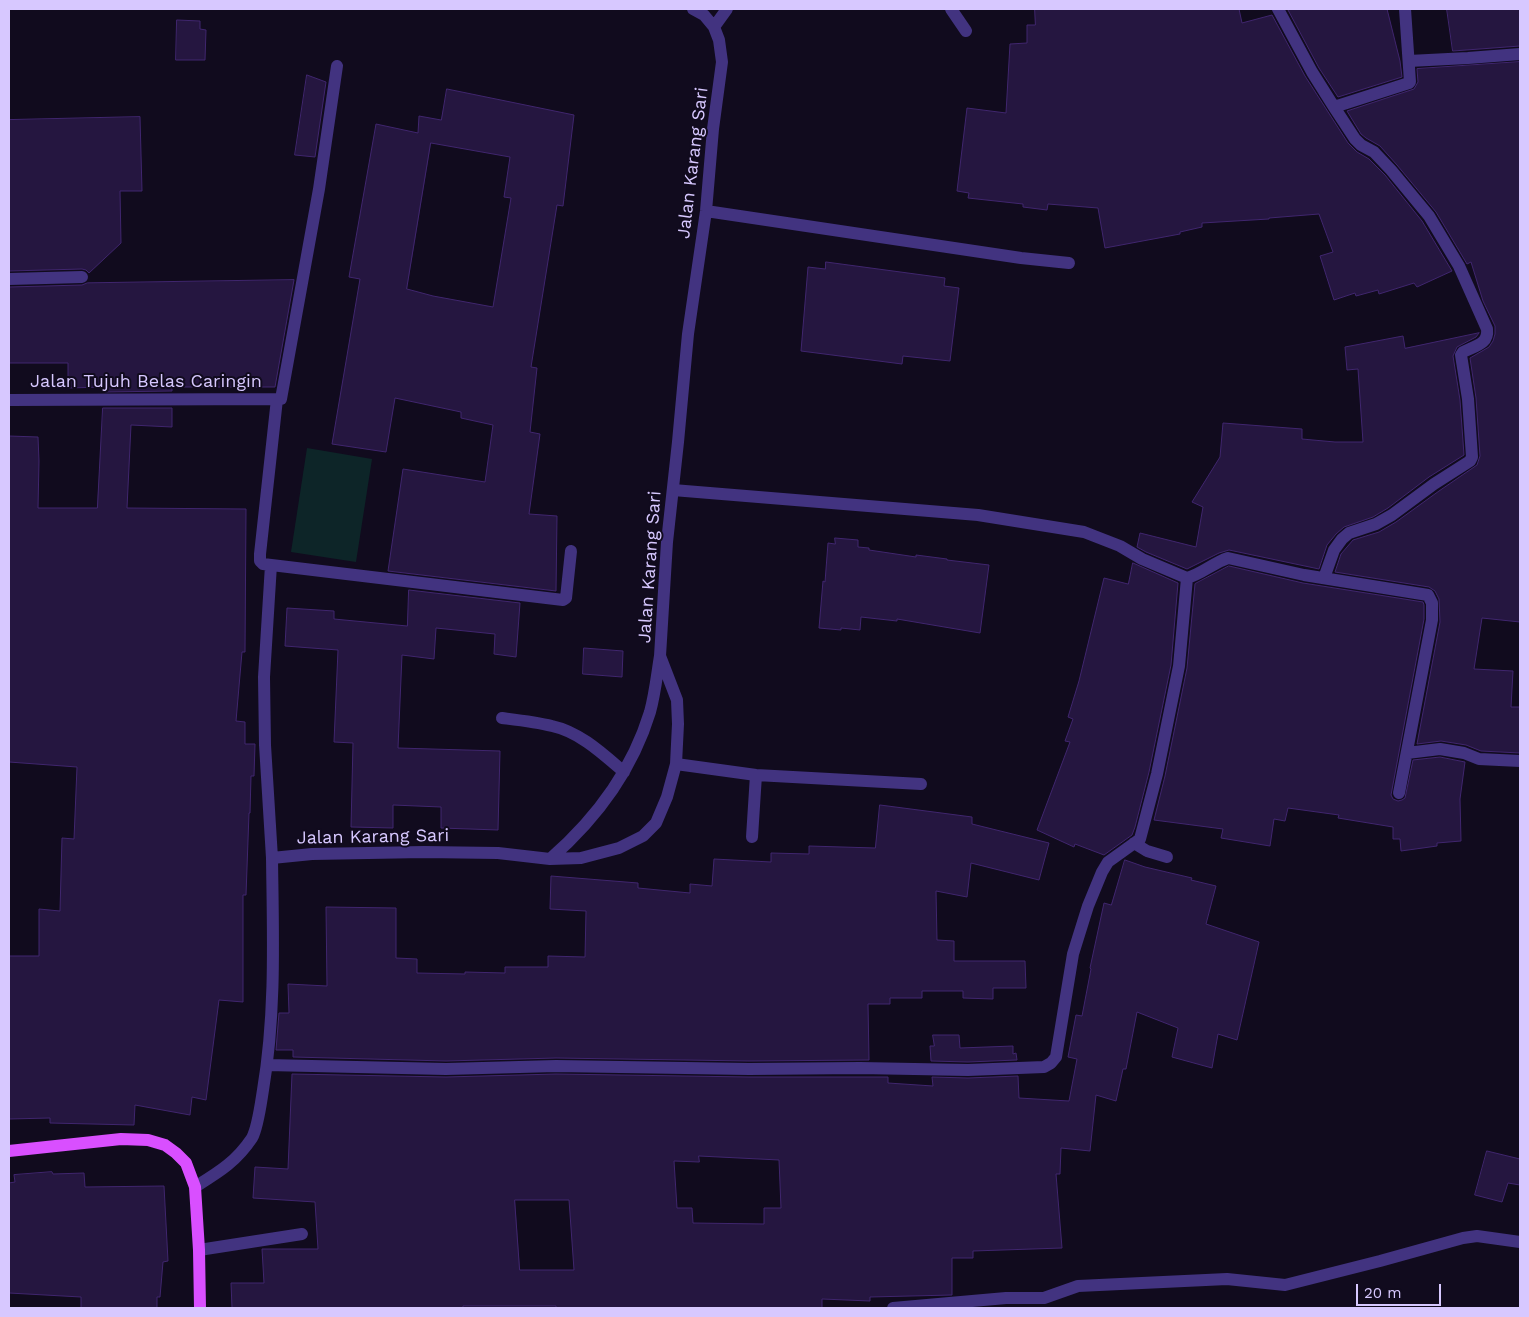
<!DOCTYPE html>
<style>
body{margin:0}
#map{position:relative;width:1529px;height:1317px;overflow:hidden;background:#110b1e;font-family:"Work Sans",sans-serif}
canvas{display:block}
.frame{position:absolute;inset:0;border:10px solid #d7c8ff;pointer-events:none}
.scale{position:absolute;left:1356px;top:1284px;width:85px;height:22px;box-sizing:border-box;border:2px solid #d7c8ff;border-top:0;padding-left:6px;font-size:15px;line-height:18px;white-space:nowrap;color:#d7c8ff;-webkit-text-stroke:4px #110b1e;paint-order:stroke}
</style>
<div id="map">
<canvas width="1529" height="1317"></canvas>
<div class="frame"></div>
<div class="scale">20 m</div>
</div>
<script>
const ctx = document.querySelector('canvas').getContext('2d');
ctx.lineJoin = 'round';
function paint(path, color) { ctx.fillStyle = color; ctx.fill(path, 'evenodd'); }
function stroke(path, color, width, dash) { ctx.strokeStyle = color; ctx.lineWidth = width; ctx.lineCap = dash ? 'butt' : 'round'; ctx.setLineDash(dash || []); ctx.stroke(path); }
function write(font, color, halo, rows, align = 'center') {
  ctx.font = font + ' "Work Sans",sans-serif'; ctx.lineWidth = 4; ctx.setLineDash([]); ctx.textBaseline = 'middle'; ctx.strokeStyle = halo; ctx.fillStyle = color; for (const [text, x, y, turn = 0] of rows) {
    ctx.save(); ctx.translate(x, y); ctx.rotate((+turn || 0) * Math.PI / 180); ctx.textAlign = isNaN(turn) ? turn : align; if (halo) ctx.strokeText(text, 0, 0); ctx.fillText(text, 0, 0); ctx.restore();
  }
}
const green = new Path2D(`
 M307,448L372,459L356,562L291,552Z`);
const building = new Path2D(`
 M1035,9H1239L1242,23L1272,15L1305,76L1348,143L1357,152L1369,159L1385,175L1422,221L1452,271L1417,287L1414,283L1379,294L1378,290L1356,296L1355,293L1334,300L1320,256L1333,252L1319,214L1269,218V219L1202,223V227L1180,232V234L1105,248L1098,208L1048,204L1047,210L1023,207V204L968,198L969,193L957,191L967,108L1006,113L1010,44L1027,43V25H1035Z
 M1294,9H1387L1400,61L1402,77L1338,97L1319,68L1288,10Z
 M1447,9H1520V46L1453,51Z
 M177,20L200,21V29L206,30L205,60H176Z
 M1520,62V622L1482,618L1474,669L1513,671L1511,707H1520V753L1481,751L1466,745L1441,741L1417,744L1440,622L1439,599L1435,591L1429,587L1335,572L1341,554L1353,540L1379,532L1396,522L1439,491L1477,465L1480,456L1476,398L1470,358L1489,347L1493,341L1495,334V326L1483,301L1471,262L1467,264L1436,212L1397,165L1380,146L1366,138L1361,134L1347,111L1414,89L1418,82L1417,69Z
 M307,75L326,82L315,157L295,155Z
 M447,89L574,115L563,206L557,205L531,367L537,368L530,432L540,434L529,514L557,516L556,591L388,571L403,469L485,482L493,425L461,418V412L395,398L386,452L332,444L360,279L349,277L376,124L418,133L419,116L441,120ZM431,143L510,157L504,197L511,198L493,307L433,296L407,289Z
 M140,117L142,191H120L121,243L89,273L86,270L82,269L9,271V120Z
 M826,262L945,278L944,286L959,288L950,361L903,356L902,364L801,351L808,267L825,269Z
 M294,280L275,387H172V391L104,392V387L68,388V363H9V287L82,285L87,283Z
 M1479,333L1476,337L1457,347L1453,356L1460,400L1464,455L1429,477L1388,508L1373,517L1344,527L1336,534L1327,545L1319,569L1229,550L1219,553L1187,569L1146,552L1137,547L1140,533L1196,547L1203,507L1192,502L1220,457L1223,423L1302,429V439L1335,442H1363L1358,369L1347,370L1345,347L1403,336L1405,348Z
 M103,408H172V427L131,425L127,508L246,509L245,652H242L236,721L245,722V744H255L254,776H251L250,813H249L246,895H243V1002L219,1000L206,1100L192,1097L190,1115L135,1105L134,1125L50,1123V1118L9,1119V956H39V909L60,911L62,838L74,839L77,767L9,762V436L38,437L39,461L38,508H97Z
 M835,538L858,540V547L869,548V550L916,557V555L947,559V560L989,565L980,633L897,619V621L861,617L860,630L841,628V630L819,628L823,581L825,582L828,543L835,544Z
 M1133,563L1178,583L1171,665L1149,772L1135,827L1132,835L1104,855L1075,844L1074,847L1037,830L1070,742L1065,741L1073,719L1068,717L1079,681L1104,578L1128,584Z
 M1229,566L1303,583L1423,602L1424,605V619L1391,795L1393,799L1398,801L1402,800L1405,798L1413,760L1440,757L1465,762L1460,799L1461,841L1437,843V846L1401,851L1400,839H1393V827L1338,818L1339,815L1288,808L1285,821L1274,819L1270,846L1221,838L1223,829L1154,820L1165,776L1187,668L1195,584Z
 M409,590L520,603L516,657L494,654L495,634L436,628L434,659L402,655L398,748L500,751L498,830L441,828V807L393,805V828L351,827L353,743L334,742L338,650L285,646L287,608L334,611V619L407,626Z
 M584,648L623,651L622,677L583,674Z
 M880,805L972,817V824L1049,843L1039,880L971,863L967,897L936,891L937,940L954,941V961H1025L1026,988H993V999L963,998V991H922V998H890V1004H868L869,1060L749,1061L556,1058L446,1061L293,1057V1050H276L279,1013H289L288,984L327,986L326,907L396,908V958L417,959V973L465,974V972L505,973V967H548V956L585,957L586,911L550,909L551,876L638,883V888L690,893V884L712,886L714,859L771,862V853L809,854V846L875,848Z
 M1125,860L1145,867L1192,878L1191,880L1216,886L1206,924L1259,942L1237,1040L1218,1034L1212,1068L1172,1057L1178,1028L1137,1012L1126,1069H1123L1116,1101L1096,1095L1090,1151L1061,1148L1060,1174H1056L1062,1248L973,1251V1258H952V1295L870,1297V1301L822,1299V1308H556V1306H463V1308H232L231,1283H264L262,1249H318L315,1202L253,1198L255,1167L288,1169L292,1074L446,1077L556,1074L749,1077H888V1083L933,1086L932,1077L968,1078L1018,1076L1019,1098L1069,1101L1077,1059L1068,1057L1076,1015L1082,1016L1091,969L1090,968L1104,903L1111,905ZM699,1156L779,1160L781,1208H764V1224L693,1223L692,1208H677L674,1161L699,1162ZM515,1200H569L574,1270H520Z
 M933,1035H959L960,1048L1013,1046V1054L1016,1053L1017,1060L968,1062L931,1061L930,1046H934Z
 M1487,1151L1520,1159V1185L1508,1183L1502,1202L1475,1195Z
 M52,1172L53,1174L84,1173L85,1187L164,1186L168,1261L163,1262L160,1297H157V1308H81V1297L9,1293V1183L15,1182L14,1175Z`);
const minor = new Path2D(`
 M951,9L966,31
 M1278,9L1312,72L1334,107L1355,139L1361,145L1374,152L1391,170L1429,216L1459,266L1487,329C1489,344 1475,346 1463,352L1461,355L1468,399L1472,457L1470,461L1434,484L1392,515L1376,524L1349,533L1342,539L1334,550L1324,578
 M714,27L727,9
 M1409,61L1468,58L1520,54
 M1334,107L1409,83L1410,82L1405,9
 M706,211L1021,258L1069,263
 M9,279L82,277
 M277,399L260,554V561L263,564L563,600L566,598L571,551
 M9,400L281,399L319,189L337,66
 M673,490L978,515L1084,532L1120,546L1142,559L1187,578C1202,574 1213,563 1228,558L1304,575L1428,595L1432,603V620L1399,793
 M271,565L264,677L265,745L272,858
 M502,718C518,720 536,722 552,726C580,732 603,754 624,772
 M1407,753L1440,749L1464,753L1479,759L1520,761
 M676,764L756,775L921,784
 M752,837L756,775
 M1134,843L1147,851L1167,857
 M550,859C596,819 632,771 650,712C655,694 657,674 660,656
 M267,1065L446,1069L556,1066L749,1069L860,1068L968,1070L1044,1067L1051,1063L1056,1057L1073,954L1088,906L1102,872L1108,862L1140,839L1145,820L1157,774L1179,666L1187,578
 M195,1187C219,1172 236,1162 252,1138C258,1127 261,1102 263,1090C276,1013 273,935 272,858L312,854L424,852L498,853L550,859L581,858L619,848L643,836L656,823L667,797L676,764L678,724L677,700L660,656L667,542L678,442L688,334L706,211L713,129L722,62L719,40L714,27L704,15L693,9
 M199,1250L302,1234
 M893,1308L1006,1298H1044L1078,1286L1227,1279L1285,1285L1380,1261L1463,1238L1477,1236L1520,1242`);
const major = new Path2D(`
 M9,1151L121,1139L148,1140L165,1145L176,1153L186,1163L195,1187L199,1250L200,1308`);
const streetNames = [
 ["Jalan Karang Sari",693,163,-83],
 ["Jalan Tujuh Belas Caringin",146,382],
 ["Jalan Karang Sari",650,567,-86],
 ["Jalan Karang Sari",373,837,-1]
];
paint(green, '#0d2528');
paint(building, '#251640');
stroke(building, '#40266e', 1);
stroke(minor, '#423380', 12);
stroke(major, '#d94fff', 12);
write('18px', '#d7c8ff', '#110b1e', streetNames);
</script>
